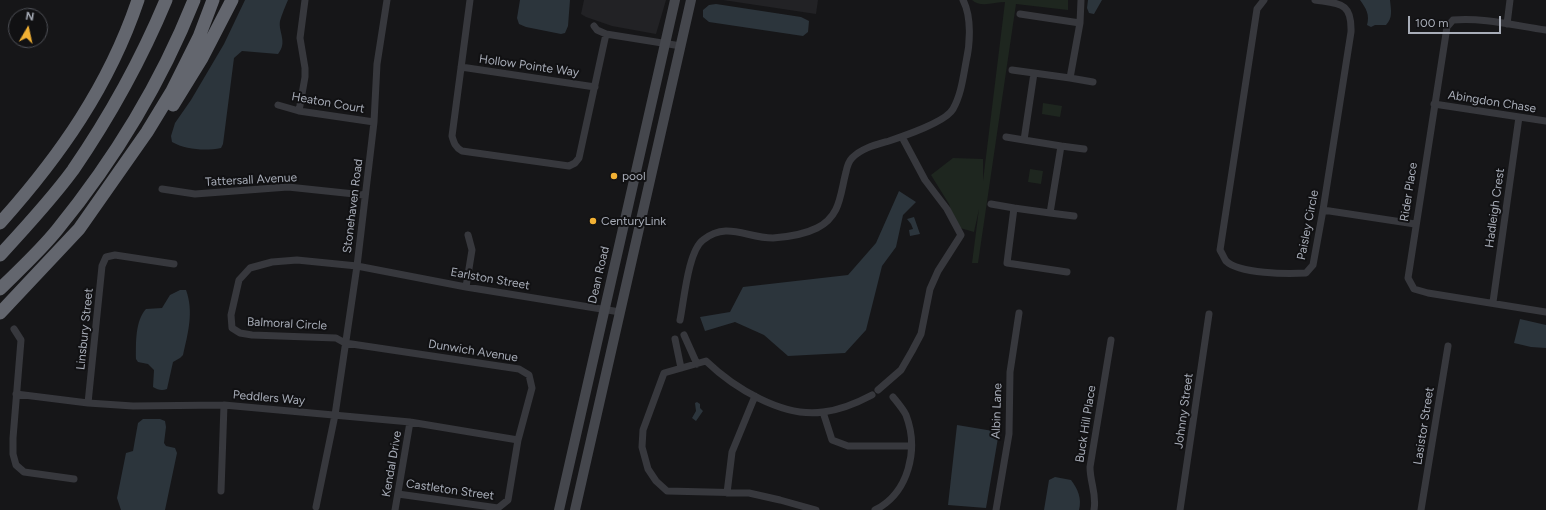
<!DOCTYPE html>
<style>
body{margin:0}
#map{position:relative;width:1546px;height:510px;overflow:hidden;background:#161618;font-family:Figtree,sans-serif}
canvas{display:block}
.north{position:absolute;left:8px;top:8px;width:40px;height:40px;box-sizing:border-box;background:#111113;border:1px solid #4d4f55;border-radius:50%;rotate:9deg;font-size:11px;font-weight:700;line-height:16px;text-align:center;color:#a8adb8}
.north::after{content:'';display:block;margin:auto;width:14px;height:18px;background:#f2b134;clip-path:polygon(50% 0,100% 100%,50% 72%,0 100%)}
.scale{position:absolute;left:1408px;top:16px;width:93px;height:18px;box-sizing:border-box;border:2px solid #a8adb8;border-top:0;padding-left:5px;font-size:12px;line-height:14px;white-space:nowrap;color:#a8adb8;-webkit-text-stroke:3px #111113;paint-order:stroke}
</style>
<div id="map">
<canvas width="1546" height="510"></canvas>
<div class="north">N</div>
<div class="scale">100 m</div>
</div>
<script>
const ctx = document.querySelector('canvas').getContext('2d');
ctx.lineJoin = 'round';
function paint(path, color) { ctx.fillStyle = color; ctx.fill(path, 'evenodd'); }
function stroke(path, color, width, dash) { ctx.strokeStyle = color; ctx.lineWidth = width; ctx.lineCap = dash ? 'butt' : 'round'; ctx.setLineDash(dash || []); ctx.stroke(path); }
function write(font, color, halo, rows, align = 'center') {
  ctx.font = font + ' Figtree,sans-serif'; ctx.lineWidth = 4; ctx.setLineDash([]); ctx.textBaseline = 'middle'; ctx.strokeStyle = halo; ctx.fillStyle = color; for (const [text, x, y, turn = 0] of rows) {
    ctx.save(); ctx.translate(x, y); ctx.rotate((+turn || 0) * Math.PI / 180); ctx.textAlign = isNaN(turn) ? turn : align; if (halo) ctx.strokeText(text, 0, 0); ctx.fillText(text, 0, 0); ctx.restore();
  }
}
const built = new Path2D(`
 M584,0H666L656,34L612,26L586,17L581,14Z
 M723,0H818L816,14Z`);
const green = new Path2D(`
 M972,0H1068V10L1016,4L978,263H972L979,209L974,232L957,227L949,204L931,175L953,158L983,159V181L1005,2C995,2 980,8 972,0Z
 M1043,103L1062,106L1060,117L1042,114Z
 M1030,169L1043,171L1041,184L1028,182Z`);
const water = new Path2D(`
 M245,0H288C285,7 282,14 280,21C278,32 288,42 278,54L242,51L234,58L223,144L221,148C206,151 186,150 172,142L171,136L175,123L191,100L224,44Z
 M520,0H570L568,26L565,33L561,34L526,27L519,24L517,18Z
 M1088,0H1102L1094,14L1089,13L1087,8Z
 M1360,0H1390C1391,10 1393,18 1386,25H1375L1371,27L1367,25C1370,15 1366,8 1360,0Z
 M716,4L801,17L809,21L808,32L803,36L709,22L703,17V10L709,5Z
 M899,191L916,202L903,215L896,247L882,266L866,330L845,353L788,356L764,335L735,322L705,331L700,317L730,312L743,287L848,275L876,243Z
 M914,217L920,234L910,236L909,230L913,229L911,224L907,219Z
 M180,290H186C194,312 188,333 183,355L180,358L173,362L167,389C162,391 158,390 153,387L154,370L148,364L138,362L136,359C136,343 135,321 146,309L162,308L170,295Z
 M1520,319L1546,325V348L1531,347L1514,343Z
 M697,402L700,404V408L703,411L696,421L692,418L696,411L695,403Z
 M143,419H160L165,421L166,427L164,443L166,446L175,448L177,453L165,510H121L117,498L126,453L133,451L138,423Z
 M957,425L999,432L986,508L948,505Z
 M1055,477L1071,480C1078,489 1082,499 1079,510H1044L1049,480Z`);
const street = new Path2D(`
 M470,0L452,136C454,143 455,147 462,151L569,166L575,163L579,158L606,34
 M1264,0L1257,9L1220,250C1222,253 1224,258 1226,261C1239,274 1288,274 1306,273L1313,265L1323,210L1351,32C1352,2 1340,4 1315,0
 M1020,14L1080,23
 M1507,24L1510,0
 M594,26L597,30L606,34L681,46
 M1546,30C1517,26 1482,17 1453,20L1447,27L1408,278L1414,289L1428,293L1546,312
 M461,67L595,87
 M1012,70L1034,73
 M1070,78L1093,82
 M1434,104L1546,121
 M278,105L299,111L374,122
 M299,111L305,77V68L300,38L305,0
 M1006,137L1024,140
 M1061,146L1084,149
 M162,189L195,194L288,187L364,195
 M991,204L1014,208
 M1323,210L1415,224
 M1050,213L1074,216
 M1067,272L1007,263L1014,208L1050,213L1061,146L1024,140L1034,73L1070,78L1080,23L1081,0
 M466,287L472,250L468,235
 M1493,302L1519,117
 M680,320C684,301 688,251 703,240C727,221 746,238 773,238C787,237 803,235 817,228C841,216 840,194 846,172C847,167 848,162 852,158C862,148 875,145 889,141C904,136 946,122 953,109C961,95 963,78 966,62C970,45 972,17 963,0
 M14,329L21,340L13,438V454L16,465L24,472L74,479
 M684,335L697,364
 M675,339L681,368
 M878,390L901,370L912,351L921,334L930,289L938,271L961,235L947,209L925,180L902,137
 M16,394L88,403L133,406L224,405L410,422L518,440
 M88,403L102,266L106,257L115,255L174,264
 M823,412L832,440L848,446H911
 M221,491L224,405
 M727,493L732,452L755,396
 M398,494L498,508L508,500L518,440L532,388L529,375L519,369L345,343L336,338L252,335L240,333L232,328L231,315L239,280L250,268L272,262L297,260L357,266L466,287L620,312
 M316,507L335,415L357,266L374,122L377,64L387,0
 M395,510L410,422
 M816,510L780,500L749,493L667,491L656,481L648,469L642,447L643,430L664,373L706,361C734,388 783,418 823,412C840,410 857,403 872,395
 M875,510C909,493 919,449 906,415C903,409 897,402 893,397
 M996,510L1009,434L1010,372L1019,313
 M1094,510C1097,494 1090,483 1090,467L1111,340
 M1180,510L1209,314
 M1421,510L1448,346`);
const secondary = new Path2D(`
 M559,510L675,0
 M575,510L691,0`);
const highway = new Path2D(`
 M173,105L202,58L232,0
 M0,223C60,156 109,86 138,0
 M0,255C25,228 51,200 73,170C110,116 141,60 166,0
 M0,289C19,270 40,251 57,230C114,160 161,83 194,0
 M0,313L79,229L147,132L172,91L199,37L213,0`);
const markers = [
 [614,176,4,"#f2b134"],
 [593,221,4,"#f2b134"]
];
const streetNames = [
 ["Hollow Pointe Way",529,66,8],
 ["Abingdon Chase",1492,102,9],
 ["Heaton Court",328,103,10],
 ["Tattersall Avenue",251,180,-3],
 ["Rider Place",1409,192,-81],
 ["Stonehaven Road",353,206,-83],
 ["Hadleigh Crest",1495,208,-82],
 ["Paisley Circle",1308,225,-79],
 ["Dean Road",599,275,-77],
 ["Earlston Street",490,279,10],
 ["Balmoral Circle",287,324,3],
 ["Linsbury Street",85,329,-84],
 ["Dunwich Avenue",473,351,9],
 ["Peddlers Way",269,398,5],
 ["Albin Lane",997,411,-88],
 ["Johnny Street",1184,411,-82],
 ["Buck Hill Place",1086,424,-81],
 ["Lasistor Street",1424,426,-81],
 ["Kendal Drive",392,464,-80],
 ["Castleton Street",450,490,8]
];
const poiNames = [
 ["pool",622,176],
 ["CenturyLink",601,221]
];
paint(built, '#222225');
paint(green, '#1e261f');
paint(water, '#2c353c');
stroke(street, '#37383d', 7);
stroke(secondary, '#45474d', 10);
stroke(highway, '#63666e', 13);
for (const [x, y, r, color] of markers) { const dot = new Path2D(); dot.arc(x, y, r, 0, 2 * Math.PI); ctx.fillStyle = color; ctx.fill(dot); stroke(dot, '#111113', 1.5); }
write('12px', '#a8adb8', '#111113', streetNames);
write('12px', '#a8adb8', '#111113', poiNames, 'left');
</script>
